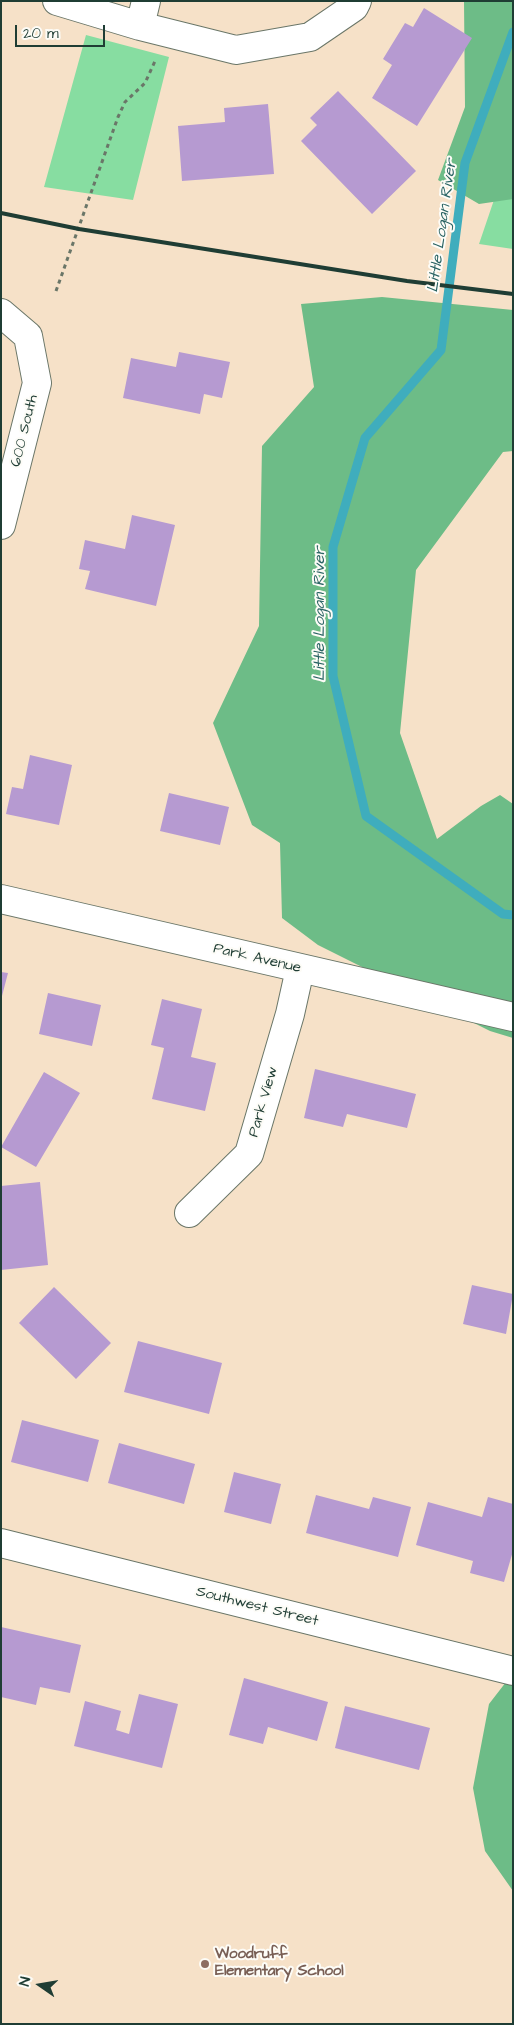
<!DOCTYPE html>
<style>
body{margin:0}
#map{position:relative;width:514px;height:2025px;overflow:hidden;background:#f6e1c8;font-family:"Architects Daughter",sans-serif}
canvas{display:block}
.frame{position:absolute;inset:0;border:2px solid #1f3d34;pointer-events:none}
.north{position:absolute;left:15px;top:1960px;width:50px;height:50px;-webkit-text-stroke:4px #fdfcf7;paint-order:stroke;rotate:283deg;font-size:14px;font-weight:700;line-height:20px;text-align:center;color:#1f3d34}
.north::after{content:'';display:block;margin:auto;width:18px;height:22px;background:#1f3d34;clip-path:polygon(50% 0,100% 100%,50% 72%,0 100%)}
.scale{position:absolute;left:15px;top:25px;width:90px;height:22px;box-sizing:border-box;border:2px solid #1f3d34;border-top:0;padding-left:6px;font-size:15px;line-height:18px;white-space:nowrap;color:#1f3d34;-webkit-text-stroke:4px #fdfcf7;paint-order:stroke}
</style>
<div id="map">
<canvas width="514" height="2025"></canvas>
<div class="frame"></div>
<div class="north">N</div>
<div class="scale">20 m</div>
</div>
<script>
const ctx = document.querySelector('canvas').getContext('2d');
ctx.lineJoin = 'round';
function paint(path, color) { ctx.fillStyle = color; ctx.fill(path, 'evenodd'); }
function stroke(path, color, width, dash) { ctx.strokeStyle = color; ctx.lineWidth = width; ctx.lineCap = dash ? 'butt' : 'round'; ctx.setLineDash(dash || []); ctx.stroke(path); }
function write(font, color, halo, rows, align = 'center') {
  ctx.font = font + ' "Architects Daughter",sans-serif'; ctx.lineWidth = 4; ctx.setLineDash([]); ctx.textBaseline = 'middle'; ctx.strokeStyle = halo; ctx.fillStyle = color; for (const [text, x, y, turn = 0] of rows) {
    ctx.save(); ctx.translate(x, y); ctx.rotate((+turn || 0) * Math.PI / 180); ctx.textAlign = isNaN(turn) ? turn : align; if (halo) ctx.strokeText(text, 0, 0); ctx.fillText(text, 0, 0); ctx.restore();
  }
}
const green = new Path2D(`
 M86,35L169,57L133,200L44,187Z
 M513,144V249L479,244Z`);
const forest = new Path2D(`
 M464,1H513V199L479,204L438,180L465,107Z
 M382,297L513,310V451L503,452L416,570L400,733L437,839L481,806L500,795L513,804V1038L490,1031L318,945L282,918L280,843L252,825L213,723L259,626L262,446L314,387L301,304Z
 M513,1673V1891L485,1851L473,1788L489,1704Z`);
const stream = new Path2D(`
 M513,32L465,163L441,350L365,438L333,547V676L366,816L503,914L513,915`);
const building = new Path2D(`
 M424,8L472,38L417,126L372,98L392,65L383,59L405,23L413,27Z
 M338,91L416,171L372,214L301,141L317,125L310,118Z
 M268,104L274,174L182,181L178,126L225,122L224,108Z
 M179,352L230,362L222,398L204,394L200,414L123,398L131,358L176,367Z
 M132,515L175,525L156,606L85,589L90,571L79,569L85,540L125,549Z
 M30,755L72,765L59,825L6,814L12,787L23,789Z
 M169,793L229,807L220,845L160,831Z
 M1,972L8,973L2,996H1Z
 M48,993L101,1005L92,1046L39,1034Z
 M162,999L202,1009L191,1057L216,1063L205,1111L152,1099L164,1048L151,1045Z
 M315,1069L416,1094L407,1128L347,1114L343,1127L304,1118Z
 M44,1072L80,1093L36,1167L1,1147Z
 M40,1182L48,1265L1,1270V1186Z
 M472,1285L513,1294L506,1334L463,1324Z
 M54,1287L111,1343L76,1379L19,1323Z
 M138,1341L222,1363L209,1414L124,1392Z
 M22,1420L99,1440L88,1482L11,1462Z
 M119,1443L195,1464L184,1504L108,1483Z
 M234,1472L281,1484L271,1524L224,1512Z
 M316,1495L369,1509L373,1497L411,1507L398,1557L306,1533Z
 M488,1497L513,1504V1551L504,1582L470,1573L473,1561L416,1545L428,1502L482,1517Z
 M1,1627L81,1645L70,1693L40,1687L36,1705L1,1697Z
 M244,1678L328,1702L317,1741L268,1727L263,1744L229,1735Z
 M139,1694L178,1704L162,1768L74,1746L85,1701L121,1711L116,1730L129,1734Z
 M345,1706L430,1728L419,1770L335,1748Z`);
const path = new Path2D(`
 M56,291L118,117L125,102L145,83L156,59`);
const minor = new Path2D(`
 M57,1L140,26L236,50L310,37L354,7L357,1
 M140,26L146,1
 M1,313L28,336L37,383L1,525
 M189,1213L249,1154L290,1014L300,969
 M1,1543L513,1671`);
const tertiary = new Path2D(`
 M1,899L513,1017`);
const rail = new Path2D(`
 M1,213L79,229L407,281L513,294`);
const markers = [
 [205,1964,5,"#8d6e63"]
];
const streetNames = [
 ["600 South",25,431,-76],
 ["Park Avenue",257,959,13],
 ["Park View",264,1102,-74],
 ["Southwest Street",257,1607,14]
];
const educationNames = [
 ["Woodruff",215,1955],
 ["Elementary School",215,1972]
];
const waterNames = [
 ["Little Logan River",443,226,-82],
 ["Little Logan River",321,614,-90]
];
paint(green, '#87dda1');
paint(forest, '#6dbc87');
stroke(stream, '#3fadbd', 9);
paint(building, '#b69ad1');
stroke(minor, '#6a7668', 30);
stroke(tertiary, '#6a7668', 30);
stroke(path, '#6a7668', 3, [4, 4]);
stroke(minor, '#fff', 28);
stroke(tertiary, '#fff', 28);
stroke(rail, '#1f3d34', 4);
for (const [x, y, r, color] of markers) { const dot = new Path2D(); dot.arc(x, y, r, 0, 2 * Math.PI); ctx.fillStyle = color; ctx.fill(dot); stroke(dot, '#fdfcf7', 2); }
write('15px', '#1f3d34', '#fdfcf7', streetNames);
write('bold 15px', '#785e54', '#fdfcf7', educationNames, 'left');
write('italic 16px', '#2a6464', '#fdfcf7', waterNames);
</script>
